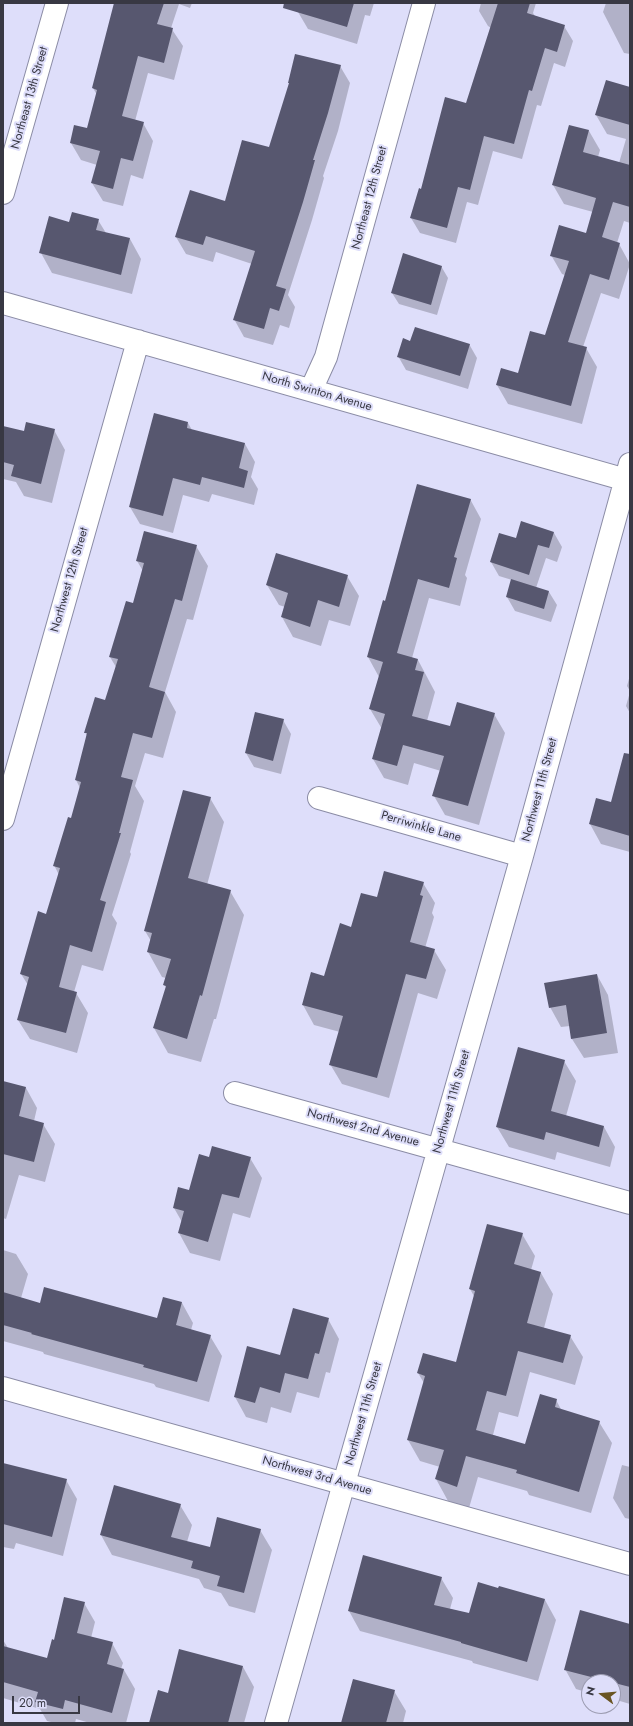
<!DOCTYPE html>
<style>
body{margin:0}
#map{position:relative;width:633px;height:1726px;overflow:hidden;background:#dedefa;font-family:Jost,sans-serif}
canvas{display:block}
.frame{position:absolute;inset:0;border:4px solid #383843;pointer-events:none}
.north{position:absolute;left:581px;top:1674px;width:40px;height:40px;box-sizing:border-box;background:#dedefa;border:1px solid #9c9cb1;border-radius:50%;rotate:286deg;font-size:11px;font-weight:700;line-height:16px;text-align:center;color:#383843}
.north::after{content:'';display:block;margin:auto;width:14px;height:18px;background:#695423;clip-path:polygon(50% 0,100% 100%,50% 72%,0 100%)}
.scale{position:absolute;left:12px;top:1696px;width:68px;height:18px;box-sizing:border-box;border:2px solid #383843;border-top:0;padding-left:5px;font-size:12px;line-height:14px;white-space:nowrap;color:#383843;-webkit-text-stroke:3px #dedefa;paint-order:stroke}
</style>
<div id="map">
<canvas width="633" height="1726"></canvas>
<div class="frame"></div>
<div class="north">N</div>
<div class="scale">20 m</div>
</div>
<script>
const ctx = document.querySelector('canvas').getContext('2d');
ctx.lineJoin = 'round';
function paint(path, color) { ctx.fillStyle = color; ctx.fill(path, 'evenodd'); }
function stroke(path, color, width, dash) { ctx.strokeStyle = color; ctx.lineWidth = width; ctx.lineCap = dash ? 'butt' : 'round'; ctx.setLineDash(dash || []); ctx.stroke(path); }
function write(font, color, halo, rows, align = 'center') {
  ctx.font = font + ' Jost,sans-serif'; ctx.lineWidth = 4; ctx.setLineDash([]); ctx.textBaseline = 'middle'; ctx.strokeStyle = halo; ctx.fillStyle = color; for (const [text, x, y, turn = 0] of rows) {
    ctx.save(); ctx.translate(x, y); ctx.rotate((+turn || 0) * Math.PI / 180); ctx.textAlign = isNaN(turn) ? turn : align; if (halo) ctx.strokeText(text, 0, 0); ctx.fillText(text, 0, 0); ctx.restore();
  }
}
const shadow = new Path2D(`
 M126,3H192L190,8L179,4L171,28L183,46L174,80L148,73L135,121L143,123L153,141L143,179L131,175L123,206L103,201L92,183L97,165L81,160L71,143L88,130L97,95L93,88Z
 M301,3H374L370,16L365,15L357,44L308,29L298,12Z
 M481,3H536L533,13L535,16L564,26L573,41L565,67L554,63L541,106L537,105L522,159L493,151L478,205L467,202L456,243L420,233L411,218L422,190L467,104L491,28L488,26L479,11Z
 M606,3H630V54L624,53L603,12Z
 M340,66L350,83L338,131L323,176L324,178L312,220L288,295L295,307L289,328L280,325L273,345L244,337L234,319L252,264L216,252L213,262L186,254L176,237L226,202Z
 M630,88V223L624,221L617,243L619,244L630,264L619,299L601,293L583,347L586,348L597,367L582,424L508,404L497,385L519,374L546,337L565,275L562,274L551,255L586,235L593,212L564,204L553,185L569,126L589,131L600,150L598,157L619,163L626,139L607,134L596,115Z
 M98,220L106,233L130,239L141,259L132,294L52,273L41,253L70,223Z
 M441,266L448,278L437,315L399,304L392,293Z
 M411,342L469,344L477,358L468,389L406,370L398,356Z
 M188,423L192,430L245,444L255,462L251,477L258,489L254,505L212,494L209,502L183,495L173,533L140,524L130,507Z
 M3,427L25,432L54,430L65,450L52,503L24,496L16,482L3,479Z
 M470,499L481,519L465,575L467,578L460,606L429,598L412,658L418,660L435,692L427,721L450,728L494,714L505,733L479,825L445,815L434,796L441,771L414,763L408,785L384,778L373,759L382,729L370,709L379,677L368,657L386,602Z
 M554,533L562,547L557,562L546,558L536,588L549,592L557,605L551,622L515,611L507,597L512,580L499,576L491,562L517,539Z
 M196,546L208,566L193,620L187,619L165,692L176,712L163,758L145,753L135,786L144,801L130,852L131,854L112,915L117,923L103,971L82,965L74,992L76,993L88,1013L77,1053L30,1039L18,1020L28,985L21,974L47,915L59,875L54,865L72,819L80,788L76,780L87,736L85,732L106,701L116,667L110,657L134,604L143,571L137,561Z
 M347,576L359,596L350,626L329,620L321,646L293,637L282,617L285,607L279,605L267,585Z
 M630,675V691L627,686Z
 M630,692V713L626,706Z
 M256,713L283,720L291,734L281,774L254,767L246,753Z
 M630,765V852L601,844L590,824L612,803Z
 M210,798L224,822L207,885L230,891L244,915L216,1019H214L201,1062L168,1053L154,1028L167,988L164,985L166,978L162,977L148,952L151,941L145,931Z
 M423,883L435,903L432,913L434,917L425,948L434,950L446,970L437,999L418,993L389,1098L342,1084L330,1064L340,1032L314,1025L303,1005L325,977L352,928L377,899Z
 M597,975L608,995L618,1053L584,1058L572,1039L570,1026L561,1027L550,1007Z
 M564,1061L576,1081L566,1116L604,1127L615,1147L610,1167L557,1152L555,1160L509,1147L497,1127Z
 M3,1082L26,1088L37,1108L34,1121L43,1124L55,1144L45,1182L19,1175L6,1219L3,1218Z
 M210,1158H250L262,1178L250,1218L233,1213L220,1261L190,1253L179,1233L182,1222L174,1208L190,1191Z
 M522,1234L535,1256L531,1270L541,1273L553,1294L544,1328L570,1336L583,1357L575,1385L530,1372L518,1417L499,1412L493,1435L525,1445L556,1400L562,1411L599,1422L612,1443L591,1513L529,1495L527,1491L478,1477L469,1508L448,1501L436,1479L440,1467L420,1461L408,1440L424,1383L418,1373L457,1363L475,1298L470,1289Z
 M3,1250L16,1254L28,1274L21,1298L41,1304L158,1319L182,1303L193,1323L191,1330L210,1336L222,1356L209,1402L156,1387L154,1384L44,1354L43,1352L3,1341Z
 M328,1319L339,1339L330,1373L326,1372L319,1398L297,1392L291,1413L271,1407L267,1423L246,1417L235,1397L280,1357Z
 M3,1464L66,1480L77,1499L63,1556L16,1543L14,1549L3,1547Z
 M622,1465L630,1467V1519L625,1518L613,1498Z
 M180,1505L192,1525L187,1542L210,1548L260,1530L272,1550L255,1613L229,1606L221,1593L204,1588L199,1579L112,1555L101,1535Z
 M441,1578L453,1598L450,1609L470,1614L545,1600L556,1620L538,1681L473,1663L472,1661L360,1631L349,1611Z
 M84,1603L95,1622L91,1638L112,1643L123,1663L121,1669L124,1670L135,1689L126,1723H90L76,1719L75,1723H55L47,1721L40,1709L3,1698V1640L8,1648L48,1659L55,1641Z
 M630,1625V1704L613,1699V1682H589V1693L576,1689L565,1669Z
 M243,1667L254,1687L244,1723H150L168,1694Z
 M394,1691L406,1711L403,1723H342Z`);
const building = new Path2D(`
 M114,3H164L157,24L173,28L164,63L138,56L122,116L144,122L133,161L121,158L113,189L91,183L100,151L70,143L74,125L87,128L97,90L92,88Z
 M284,3H354L347,27L283,8Z
 M498,3H530L527,13L565,25L557,52L545,48L532,91L529,90L514,144L484,136L470,190L458,187L447,228L410,218L419,188L421,189L445,97L466,103Z
 M295,54L341,65L328,113L313,160H315L303,202L276,286L286,289L279,311L270,308L264,329L233,320L255,251L206,236L203,245L175,237L190,190L225,201L242,140L269,147L289,83H288Z
 M606,80L630,87V125L595,115Z
 M569,125L589,130L583,152L630,165V207L613,202L602,237L620,243L609,280L590,274L568,342L587,347L571,406L496,385L501,368L518,373L530,331L545,335L569,261L550,256L559,225L586,233L596,198L552,185Z
 M72,212L99,219L96,230L130,238L121,275L39,253L49,216L69,222Z
 M403,253L442,266L431,305L391,293Z
 M415,327L470,344L460,376L397,357L403,338L410,341Z
 M154,413L188,422L187,428L245,443L239,468L248,471L244,488L202,477L200,485L173,478L163,516L129,507Z
 M26,422L55,429L41,484L11,476L14,465L3,462V426L24,431Z
 M417,484L471,499L454,557L457,558L449,588L418,579L397,653L418,659L415,670L424,672L412,716L450,726L457,702L495,713L468,806L432,796L444,756L403,745L397,766L372,759L385,714L369,709L383,662L367,657L383,600L385,601Z
 M521,521L554,532L549,548L538,545L529,575L490,562L499,533L516,538Z
 M144,531L197,545L182,601L175,599L149,687L165,692L152,738L133,733L121,777L133,780L119,833H121L100,900L106,902L92,952L70,945L59,987L77,992L66,1033L17,1020L29,977L20,974L38,911L46,914L60,868L53,866L68,817L71,818L81,782L75,780L87,733H84L95,697L105,700L118,659L109,657L126,601L133,603L144,563L136,561Z
 M276,553L348,575L339,607L318,600L310,627L281,617L288,593L266,585Z
 M511,579L549,591L544,609L506,597Z
 M255,712L284,719L273,761L245,753Z
 M624,753L630,754V836L589,824L596,798L611,802Z
 M183,790L211,797L188,878L231,890L202,996L200,995L187,1039L153,1028L166,986L163,985L171,959L147,952L152,933L144,931Z
 M384,871L424,882L420,895L423,896L410,942L435,949L426,979L406,974L377,1078L329,1065L343,1016L302,1005L311,972L324,976L340,923L351,927L361,893L377,897Z
 M597,974L607,1033L571,1039L566,1005L549,1008L544,983Z
 M518,1047L565,1060L551,1111L604,1126L599,1147L546,1132L544,1140L496,1127Z
 M3,1081L26,1087L19,1116L44,1123L34,1162L3,1154Z
 M212,1146L251,1157L239,1198L222,1194L208,1242L178,1233L184,1211L173,1208L178,1187L189,1190L199,1154L209,1157Z
 M487,1224L523,1233L514,1264L541,1272L527,1323L571,1335L563,1363L518,1351L506,1396L487,1391L476,1430L525,1444L540,1394L557,1399L555,1407L600,1421L579,1492L516,1473L517,1470L466,1456L457,1487L435,1479L444,1450L407,1440L425,1376L417,1373L423,1353L456,1362L475,1291L469,1289Z
 M44,1287L157,1318L163,1297L182,1302L176,1325L211,1335L197,1382L143,1367L144,1365L31,1334L32,1333L3,1325V1292L40,1303Z
 M293,1308L329,1318L319,1354L315,1353L308,1379L285,1373L280,1393L260,1387L255,1403L234,1397L247,1346L280,1355Z
 M3,1463L67,1479L52,1537L3,1524Z
 M114,1485L181,1504L171,1537L210,1547L217,1517L261,1529L244,1593L217,1586L220,1576L191,1568L193,1561L100,1535Z
 M363,1555L442,1577L434,1605L469,1613L478,1582L498,1588L499,1586L545,1599L527,1662L461,1643V1642L348,1611Z
 M64,1597L85,1602L77,1633L113,1642L107,1664L124,1669L112,1713L65,1700L63,1709L35,1702L38,1692L3,1682V1646L47,1658L52,1639L54,1640Z
 M580,1610L630,1624V1687L564,1670Z
 M179,1649L243,1666L228,1723H149L158,1690L168,1693Z
 M353,1679L395,1690L386,1723H341Z`);
const minor = new Path2D(`
 M3,193L57,3
 M3,303L630,481
 M311,390L326,357L424,3
 M319,798L522,856
 M3,819L138,341
 M235,1093L630,1203
 M3,1388L630,1564
 M276,1723L522,856L630,464`);
const streetNames = [
 ["Northeast 13th Street",30,98,-74],
 ["Northeast 12th Street",370,198,-75],
 ["North Swinton Avenue",317,392,16],
 ["Northwest 12th Street",70,580,-74],
 ["Northwest 11th Street",540,790,-75],
 ["Perriwinkle Lane",421,827,16],
 ["Northwest 11th Street",452,1102,-74],
 ["Northwest 2nd Avenue",363,1128,15],
 ["Northwest 11th Street",364,1414,-74],
 ["Northwest 3rd Avenue",317,1476,16]
];
paint(shadow, '#0003');
paint(building, '#57576f');
stroke(minor, '#8b8ca5', 24);
stroke(minor, '#fff', 22);
write('12px', '#383843', '#dedefa', streetNames);
</script>
